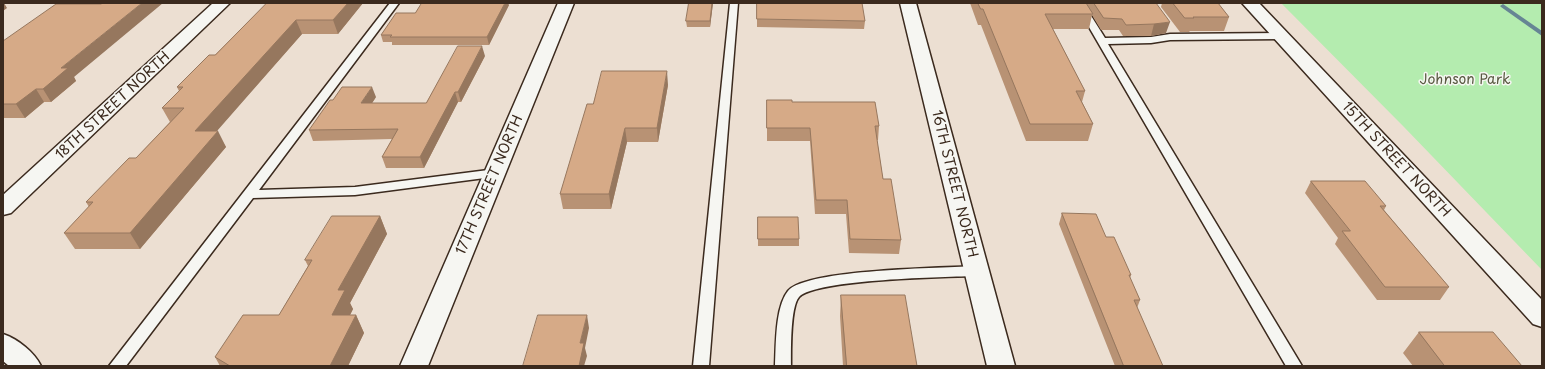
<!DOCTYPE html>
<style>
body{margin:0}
#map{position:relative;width:1545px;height:369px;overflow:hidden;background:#ecdfd2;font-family:"Playpen Sans",sans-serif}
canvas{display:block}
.frame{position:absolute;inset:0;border:4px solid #3b2a1e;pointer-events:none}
</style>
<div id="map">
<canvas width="1545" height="369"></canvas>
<div class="frame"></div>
</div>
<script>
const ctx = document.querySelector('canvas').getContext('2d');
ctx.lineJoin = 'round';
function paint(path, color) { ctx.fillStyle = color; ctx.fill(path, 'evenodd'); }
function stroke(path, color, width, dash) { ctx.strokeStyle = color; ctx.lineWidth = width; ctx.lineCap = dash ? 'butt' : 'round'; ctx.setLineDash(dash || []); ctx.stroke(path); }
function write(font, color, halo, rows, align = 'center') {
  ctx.font = font + ' "Playpen Sans",sans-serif'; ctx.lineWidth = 3; ctx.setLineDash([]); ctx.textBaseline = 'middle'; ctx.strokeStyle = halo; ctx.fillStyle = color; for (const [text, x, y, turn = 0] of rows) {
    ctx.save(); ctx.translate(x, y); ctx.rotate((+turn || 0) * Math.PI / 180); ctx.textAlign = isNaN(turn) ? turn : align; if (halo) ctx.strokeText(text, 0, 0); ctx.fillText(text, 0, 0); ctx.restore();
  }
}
const green = new Path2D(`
 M1281,3H1542V270L1404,127Z`);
const stream = new Path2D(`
 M1503,4L1542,31V36L1501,7L1500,6Z`);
const lane = new Path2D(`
 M390,3H399L259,190L355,187L496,169L500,170L502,173L500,176L355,195L253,198L126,366H109Z
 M730,3H738L709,366H693Z
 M1075,3H1083L1105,38L1151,37L1170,34L1280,33L1285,36L1280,39L1170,40L1151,43L1108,44L1302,366H1286Z
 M977,266L982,268L984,271L982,274L977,276C947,277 816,279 799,297C790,307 791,352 791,366H775C776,346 775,307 788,291C806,269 944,268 977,266Z`);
const street = new Path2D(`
 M213,3H230L11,213L3,215V195Z
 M558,3H574L428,366H400Z
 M900,3H916L1015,366H987Z
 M1242,3H1259L1542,300V327L1533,324Z`);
const secondary = new Path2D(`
 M3,334C18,339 34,352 41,366H9L3,361Z`);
const wall = new Path2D(`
 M267,3H363L338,34H302L216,131L226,147L140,249H75L64,233L89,207L86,202L136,158L170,122L162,108L179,91L177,87L215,55Z
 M689,3H713L710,27H687L686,21Z
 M970,3H1086L1087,4V3H1156L1166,33L1151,36H1123L1119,30H1101L1092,15L1089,29H1053L1085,91L1082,102L1093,124L1088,141H1026L981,25H978Z
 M1162,3H1218L1229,17L1224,31H1190L1189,32H1180L1161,7Z
 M509,5L489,45H392V42H383L381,35L415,13Z
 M757,19L865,21L864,29L757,27Z
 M3,41L74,77L76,81L51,102H44L25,118H3Z
 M485,56L461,102H458L424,168H386L382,157L392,139L313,141L309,130L376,97L372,103H426Z
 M668,85L658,142H627L611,209H563L560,194Z
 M767,100L879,126L878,140H877L883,179L901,240L899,254L849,253L846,214H815L810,141H767Z
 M1311,181L1386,206L1384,210L1449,287L1440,300H1377L1335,244L1338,238L1305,193Z
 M1062,213L1106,237L1131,275L1130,278L1140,300L1137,308L1163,366H1115L1059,224Z
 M380,216L387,234L350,303L353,309L350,315H356L364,333L348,366H220L215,357L279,315L308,266L305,260Z
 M758,239H799V246H758Z
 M841,295L917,366H843L840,316Z
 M1419,332L1522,366H1413L1403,353Z`);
const shadedWall = new Path2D(`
 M3,3H4L7,8L3,11Z
 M142,3H163L74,77L76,81L51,102L43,89L61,68Z
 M348,3H363L338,34L333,20Z
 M505,3H508L509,5L489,45L487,37Z
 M712,3H713L710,27V21Z
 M296,20L302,34L203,147L195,131Z
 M1170,22L1166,33L1151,36L1154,24Z
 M482,46L485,56L461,102L458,92Z
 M667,71L668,85L658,142L657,128Z
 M372,87L376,97L365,114L361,103Z
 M36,89L44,102L25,118L16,104Z
 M455,92L458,102L424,168L420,157Z
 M625,128L627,142L611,209L609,194Z
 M218,131L226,147L140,249L130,233Z
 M380,216L387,234L350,303L353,309L341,333L332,315L338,290Z
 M356,315L364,333L348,366H330Z
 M587,315L589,328L585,348L587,356L584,366H579L580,343Z`);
const building = new Path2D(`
 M102,3H142L61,68H68L43,89H36L16,104H3V41L56,4H101Z
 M267,3H348L333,20H296L195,131H218L130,233H64L93,202H86L129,158H136L184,108H162L183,87H177L209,55H215Z
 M422,3H505L487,37H390L392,35H381L396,13H415Z
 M689,3H712L710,21H686Z
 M757,3H862L865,21L757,19Z
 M978,3H1086L1093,14H1045L1085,91H1076L1093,124H1030L983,9H981Z
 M1094,3H1156L1170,22L1154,24L1126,25L1122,19L1104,18Z
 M1173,3H1218L1229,17H1193L1194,18H1185Z
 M458,46H482L458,92H455L420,157H382L398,129L309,130L330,100H333L342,87H372L361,103H426Z
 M602,71H667L657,128H625L609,194H560L587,104H593Z
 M767,100H792V102H875L879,126H875L883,179H891L901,240L850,239L847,200H816L810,128H767Z
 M1311,181H1365L1386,206H1380L1449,287H1385L1342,231H1350Z
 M1062,213L1096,214L1106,237H1114L1131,275H1129L1140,300H1134L1163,366H1124Z
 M332,216H380L338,290H345L332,315H356L330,366H230L215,357L243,315H279L312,260H305Z
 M758,217H798L799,239H758Z
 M841,295H905L917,366H847Z
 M538,315H587L580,343H584L579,366H523Z
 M1419,332H1493L1522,366H1445Z`);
const parkNames = [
 ["Johnson Park",1465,80]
];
const streetNames = [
 ["18TH STREET NORTH",113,106,-43],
 ["15TH STREET NORTH",1396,160,47],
 ["16TH STREET NORTH",954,184,76],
 ["17TH STREET NORTH",490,185,-67]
];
paint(green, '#b4ecaf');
paint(stream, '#668594');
stroke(lane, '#3b2a1e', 3);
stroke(street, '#3b2a1e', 3);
stroke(secondary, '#3b2a1e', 3);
paint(lane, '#f6f6f2');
paint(street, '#f6f6f2');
paint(secondary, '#f6f6f2');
paint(wall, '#b89274');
paint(shadedWall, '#96775e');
paint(building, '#d6aa87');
stroke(building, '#96775e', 1);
write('14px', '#595a42', '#f6f6f2', parkNames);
write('14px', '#3b2a1e', '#f6f6f2', streetNames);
</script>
